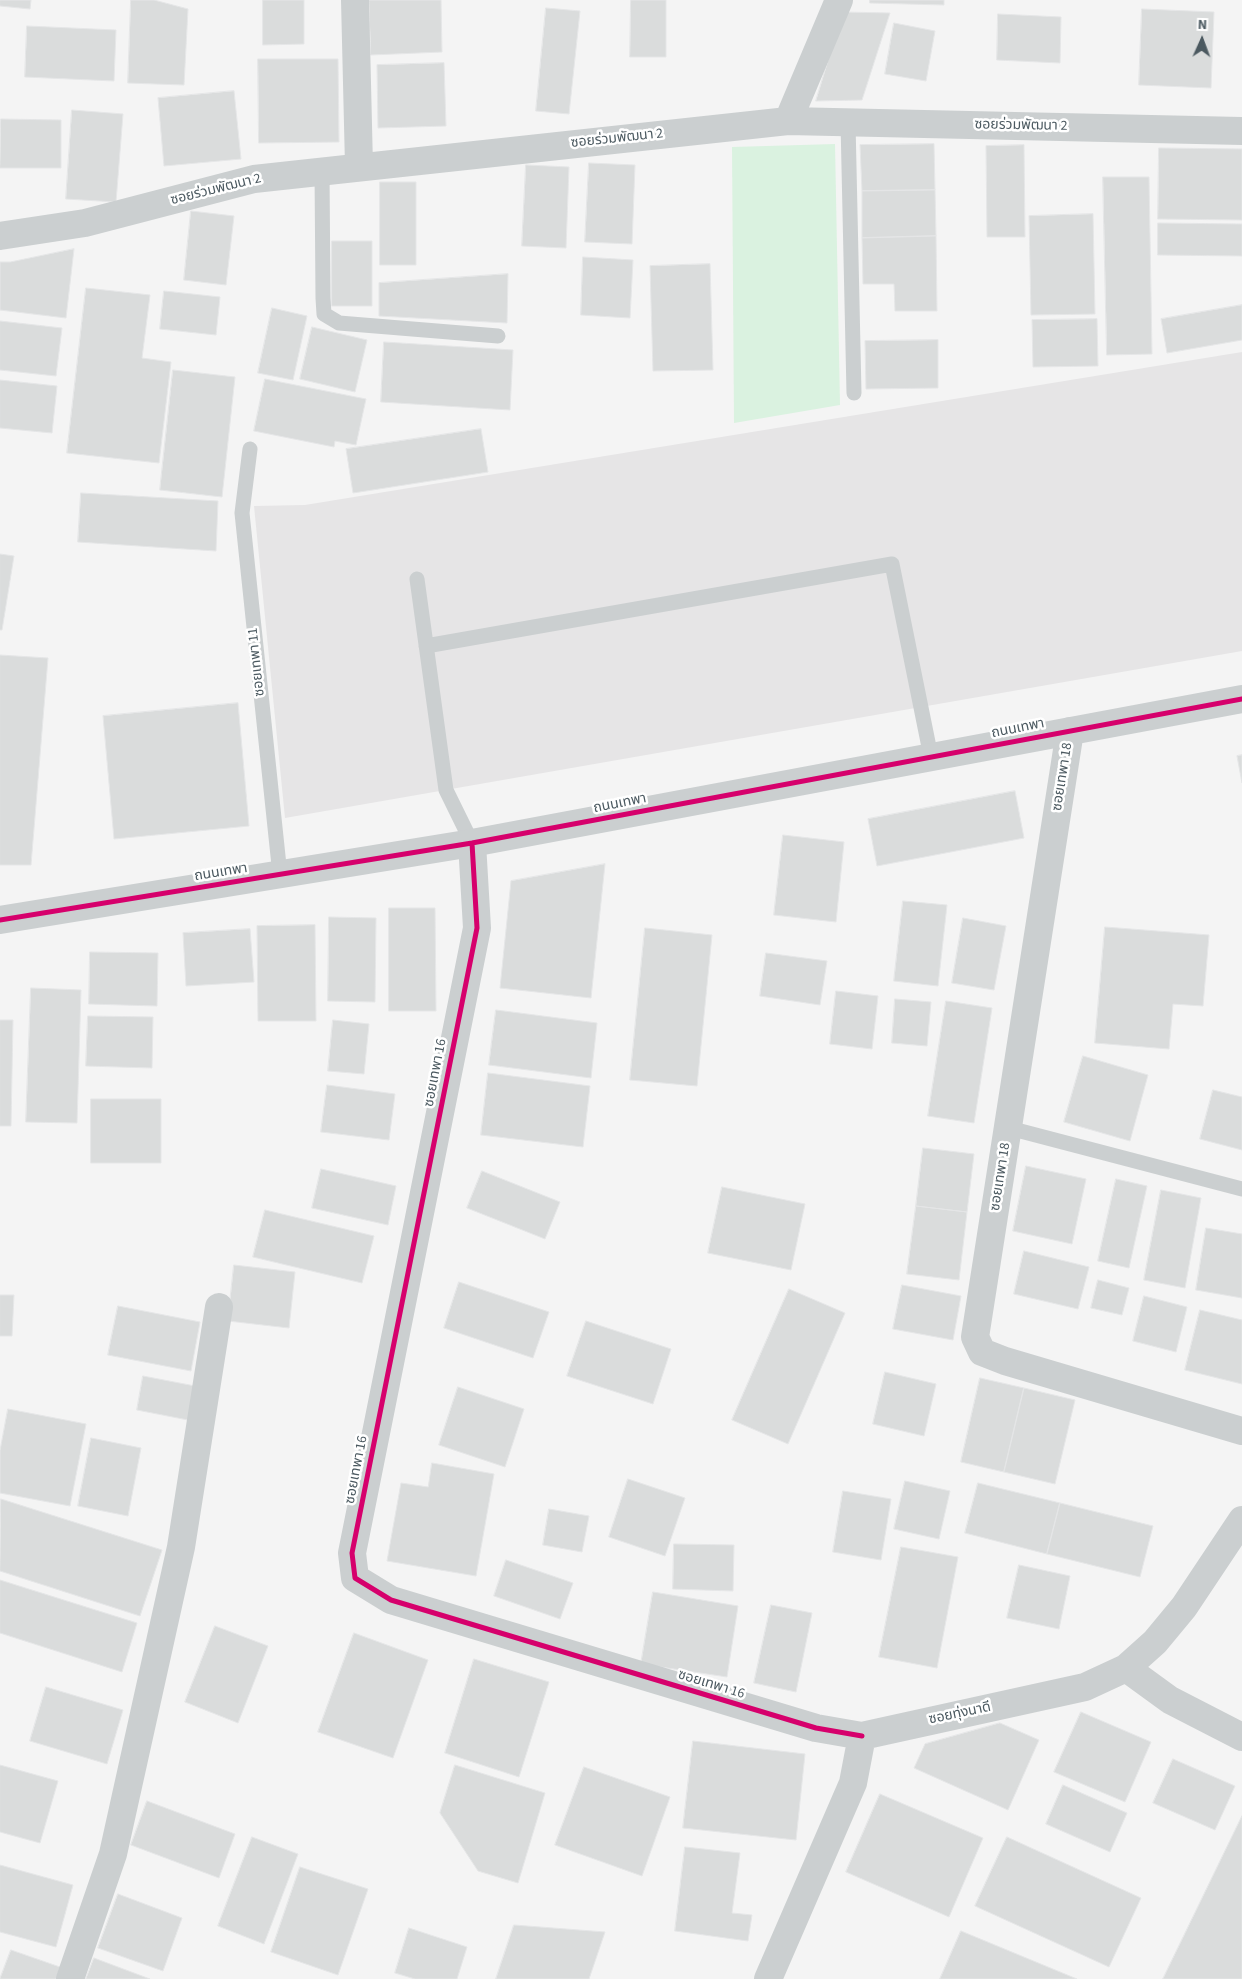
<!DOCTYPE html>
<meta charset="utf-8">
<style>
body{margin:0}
#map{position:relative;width:1242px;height:1979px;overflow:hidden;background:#f4f4f4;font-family:"Source Sans 3",sans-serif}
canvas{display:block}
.north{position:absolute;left:1177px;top:15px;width:50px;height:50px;-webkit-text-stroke:4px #fff;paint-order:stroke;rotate:2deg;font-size:14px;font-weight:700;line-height:20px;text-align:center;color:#4b5960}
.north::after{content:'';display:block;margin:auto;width:18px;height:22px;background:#4b5960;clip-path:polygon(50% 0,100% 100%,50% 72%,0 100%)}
</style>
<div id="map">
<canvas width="1242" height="1979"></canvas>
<div class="north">N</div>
</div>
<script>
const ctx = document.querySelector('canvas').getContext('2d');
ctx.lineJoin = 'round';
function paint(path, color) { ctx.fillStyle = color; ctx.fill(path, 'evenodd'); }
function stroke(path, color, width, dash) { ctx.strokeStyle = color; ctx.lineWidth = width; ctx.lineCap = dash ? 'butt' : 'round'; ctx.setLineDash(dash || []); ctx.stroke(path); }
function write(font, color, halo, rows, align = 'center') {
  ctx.font = font + ' "Source Sans 3","Noto Sans Thai",sans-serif'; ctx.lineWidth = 5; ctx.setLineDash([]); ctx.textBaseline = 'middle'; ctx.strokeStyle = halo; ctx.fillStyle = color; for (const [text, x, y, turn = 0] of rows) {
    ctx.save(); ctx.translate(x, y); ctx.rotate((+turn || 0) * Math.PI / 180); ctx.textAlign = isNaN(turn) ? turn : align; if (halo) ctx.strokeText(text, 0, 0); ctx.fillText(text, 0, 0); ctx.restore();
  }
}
const education = new Path2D(`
 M1242,352V651L285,818L254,506L305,505Z`);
const green = new Path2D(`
 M835,144L840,405L734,423L732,147Z`);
const building = new Path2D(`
 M0,0H31L30,9L0,6Z
 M131,0H154L188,9L184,85L128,83Z
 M263,0H304V44L263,45Z
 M369,0H441L442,52L371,55Z
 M631,0H666V57H630Z
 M870,0H944V5L870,3Z
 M546,8L580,11L569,114L536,111Z
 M1142,9L1214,12L1211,88L1139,85Z
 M843,12L890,13L862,100L816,101Z
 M998,14L1061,17L1060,63L997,60Z
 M894,23L935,31L926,81L885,74Z
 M27,26L116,30L114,81L25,77Z
 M258,59H338L339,142L259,143Z
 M444,63L446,126L378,128L377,65Z
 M234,91L241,159L164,166L158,98Z
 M72,110L123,114L116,202L66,199Z
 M1,119L61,120V168H0Z
 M934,144L935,190L862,191L860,145Z
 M1024,145L1025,237H987L986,146Z
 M1159,148L1242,149V220L1158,219Z
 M589,163L635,165L632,244L585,242Z
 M526,165L569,167L566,248L522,246Z
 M1103,177H1149L1152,354L1107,355Z
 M380,182H416V265H380Z
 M935,190L936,236L862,238V191Z
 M191,211L234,216L226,285L184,280Z
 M1093,214L1095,314L1031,315L1029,216Z
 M1158,223L1242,224V256L1158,255Z
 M936,236L937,311H895L894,284H863L862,238Z
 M332,241H372V306H332Z
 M74,249L66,318L0,310V262H10Z
 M583,257L633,260L630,318L581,315Z
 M710,264L713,370L653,371L650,266Z
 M508,274L507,323L379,316V283Z
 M86,288L150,295L142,358L171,362L159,463L67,453Z
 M164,291L220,297L216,335L160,329Z
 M1242,305V340L1167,353L1161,319Z
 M272,308L307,316L293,380L258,373Z
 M1097,319L1098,366L1033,367L1032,320Z
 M0,321L62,328L56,376L0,370Z
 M312,327L367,340L355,392L300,379Z
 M938,340V388L866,389L865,341Z
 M384,342L513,350L510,410L381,402Z
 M173,370L235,377L222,497L160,490Z
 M265,379L366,399L356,445L335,441L334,447L254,431Z
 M0,380L57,386L52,433L0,428Z
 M481,429L488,472L353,493L346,449Z
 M81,493L218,501L216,551L78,542Z
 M0,554L14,556L2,630H0Z
 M0,655L48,658L31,865H0Z
 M238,703L249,826L114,839L103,716Z
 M1242,755V783L1237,756Z
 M1015,791L1024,838L877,866L868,819Z
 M783,835L844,842L836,922L774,915Z
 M605,864L591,998L500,988L511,881Z
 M903,901L947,905L938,986L894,981Z
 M389,908H435L436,1011H389Z
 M329,917L376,918L375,1002L328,1001Z
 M963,918L1006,926L994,990L952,983Z
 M315,925L316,1021H258L257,926Z
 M1105,927L1209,935L1203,1006L1173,1004L1169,1049L1095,1043Z
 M645,928L712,935L697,1086L630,1080Z
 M250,929L254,982L186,986L183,933Z
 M90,952L158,953L157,1006L89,1004Z
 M766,953L827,961L820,1005L760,996Z
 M31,988L81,990L77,1123L26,1122Z
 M836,991L878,996L872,1049L830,1044Z
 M895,999L931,1002L927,1046L892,1043Z
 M946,1001L992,1008L974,1123L928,1116Z
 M496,1010L597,1023L591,1078L489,1065Z
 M88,1016L153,1017L152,1068L86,1066Z
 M0,1020H13L11,1126H0Z
 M333,1020L369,1024L364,1074L328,1071Z
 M1083,1056L1148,1075L1130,1141L1064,1122Z
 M488,1073L590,1086L583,1147L481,1135Z
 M327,1085L395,1094L389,1140L321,1132Z
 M1213,1090L1242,1097V1150L1200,1139Z
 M91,1099H161V1163H91Z
 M923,1148L974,1154L967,1212L916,1206Z
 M1026,1166L1086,1179L1072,1244L1013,1231Z
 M321,1169L396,1186L388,1225L312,1208Z
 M482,1171L560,1202L545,1239L467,1208Z
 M1116,1179L1147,1186L1129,1268L1098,1261Z
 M722,1187L805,1204L791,1270L708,1253Z
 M1161,1190L1201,1198L1185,1288L1144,1280Z
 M916,1206L967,1212L959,1280L907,1274Z
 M265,1210L374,1236L362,1283L253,1257Z
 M1206,1228L1242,1234V1298L1196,1290Z
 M1024,1251L1089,1267L1078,1309L1014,1294Z
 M234,1265L295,1272L289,1328L228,1321Z
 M1098,1280L1129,1288L1122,1315L1091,1308Z
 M459,1282L549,1312L533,1358L444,1328Z
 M902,1285L961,1296L953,1340L893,1329Z
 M789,1289L845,1313L788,1444L732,1420Z
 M0,1295H14L12,1336H0Z
 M1144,1296L1187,1307L1176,1352L1133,1341Z
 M118,1306L200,1322L191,1371L108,1355Z
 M1200,1310L1242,1320V1384L1185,1370Z
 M586,1321L671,1349L653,1404L567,1376Z
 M885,1372L936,1384L924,1436L873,1424Z
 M143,1376L195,1386L188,1420L137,1410Z
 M980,1378L1024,1388L1004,1472L961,1462Z
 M458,1387L524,1409L505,1467L439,1445Z
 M1024,1388L1075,1400L1055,1484L1004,1472Z
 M8,1409L86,1424L70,1506L0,1493V1451Z
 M91,1438L141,1448L128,1516L78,1506Z
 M432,1463L494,1474L476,1576L387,1561L401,1483L428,1487Z
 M628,1479L685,1498L665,1556L609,1537Z
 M905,1481L950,1491L939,1539L894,1529Z
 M978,1483L1060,1503L1047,1554L965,1533Z
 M843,1491L891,1499L881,1560L833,1552Z
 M1,1499L162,1550L140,1616L0,1571Z
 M1060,1503L1153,1526L1140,1577L1047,1554Z
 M549,1509L589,1516L582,1552L543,1545Z
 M674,1544L734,1545L733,1591L673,1589Z
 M901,1547L958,1557L937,1668L879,1657Z
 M506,1560L573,1583L560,1619L494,1596Z
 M1019,1565L1070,1576L1059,1629L1007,1618Z
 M0,1580L137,1623L122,1672L0,1633Z
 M653,1592L738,1606L727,1677L641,1664Z
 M771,1605L812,1613L796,1692L754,1683Z
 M215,1626L268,1646L238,1723L185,1702Z
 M354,1633L428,1660L393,1758L318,1732Z
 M474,1659L549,1682L519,1777L445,1753Z
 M46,1687L123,1710L107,1764L30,1741Z
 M1081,1712L1151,1742L1125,1802L1054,1772Z
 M1000,1723L1039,1740L1008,1810L914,1768L925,1744Z
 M693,1741L805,1754L796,1840L683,1828Z
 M1173,1759L1235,1786L1215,1830L1153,1803Z
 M0,1765L58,1781L40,1843L0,1832Z
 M455,1765L545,1793L518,1883L478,1871L440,1813Z
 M584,1767L670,1797L642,1876L555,1845Z
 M1063,1785L1127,1813L1110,1852L1046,1824Z
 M880,1794L983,1838L949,1917L846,1872Z
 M147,1801L235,1834L219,1878L131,1845Z
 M1242,1816V1979H1163Z
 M252,1837L298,1854L264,1944L218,1926Z
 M1007,1837L1141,1898L1109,1967L975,1906Z
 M685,1847L740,1853L732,1913L752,1915L748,1941L675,1931Z
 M0,1865L73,1885L56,1947L0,1932Z
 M300,1867L368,1889L338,1975L271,1952Z
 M118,1894L182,1918L163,1971L98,1948Z
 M514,1925L605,1932L589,1979H496Z
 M409,1928L467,1947L457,1979H415L395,1973Z
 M961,1931L1077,1979H940Z
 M11,1950L60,1967L56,1979H0Z
 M94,1958L150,1979H86Z`);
const service = new Path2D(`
 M848,122L854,393
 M322,171L323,298L324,314L339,323L498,336
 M250,449L242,513L280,875
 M417,579L446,790L472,843
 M426,646L892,564L931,757
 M1009,1128L1242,1189`);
const minor = new Path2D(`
 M355,0L359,166
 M788,121L839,0
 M0,236L85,223L254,179L788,121L1242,131
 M1070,731L975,1337L982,1352L1005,1361L1242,1431
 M472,843L477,928L352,1553L355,1578L391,1600L816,1728L862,1736
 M1126,1668L1170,1700L1242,1737
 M70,1979L113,1854L181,1547L219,1307
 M768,1979L853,1783L862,1736L1085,1687L1126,1668L1155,1642L1184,1607L1242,1520`);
const tertiary = new Path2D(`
 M0,920L472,843L1242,699`);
const cycleway = new Path2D(`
 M472,843L477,928L352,1553L355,1578L391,1600L816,1728L862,1736
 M0,920L472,843L1242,699`);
const streetNames = [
 ["ซอยร่วมพัฒนา 2",1021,126,1],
 ["ซอยร่วมพัฒนา 2",617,139,-6],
 ["ซอยร่วมพัฒนา 2",216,190,-14],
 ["ซอยเทพา 11",257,662,-96],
 ["ถนนเทพา",1018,729,-11],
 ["ซอยเทพา 18",1063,777,-81],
 ["ถนนเทพา",620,804,-11],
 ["ถนนเทพา",221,873,-9],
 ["ซอยเทพา 16",436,1073,-79],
 ["ซอยเทพา 18",1001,1177,-81],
 ["ซอยเทพา 16",357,1470,-79],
 ["ซอยเทพา 16",711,1685,17],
 ["ซอยทุ่งนาดี",960,1714,-12]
];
paint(education, '#e6e5e6');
paint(green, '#daf2e0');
paint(building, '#dadcdc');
stroke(building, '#e5e6e7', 1);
stroke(service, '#cbcfd0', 15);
stroke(minor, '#cbcfd0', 28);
stroke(tertiary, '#cbcfd0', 28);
stroke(cycleway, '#d6006c', 5);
write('14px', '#4b5960', '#fff', streetNames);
</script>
